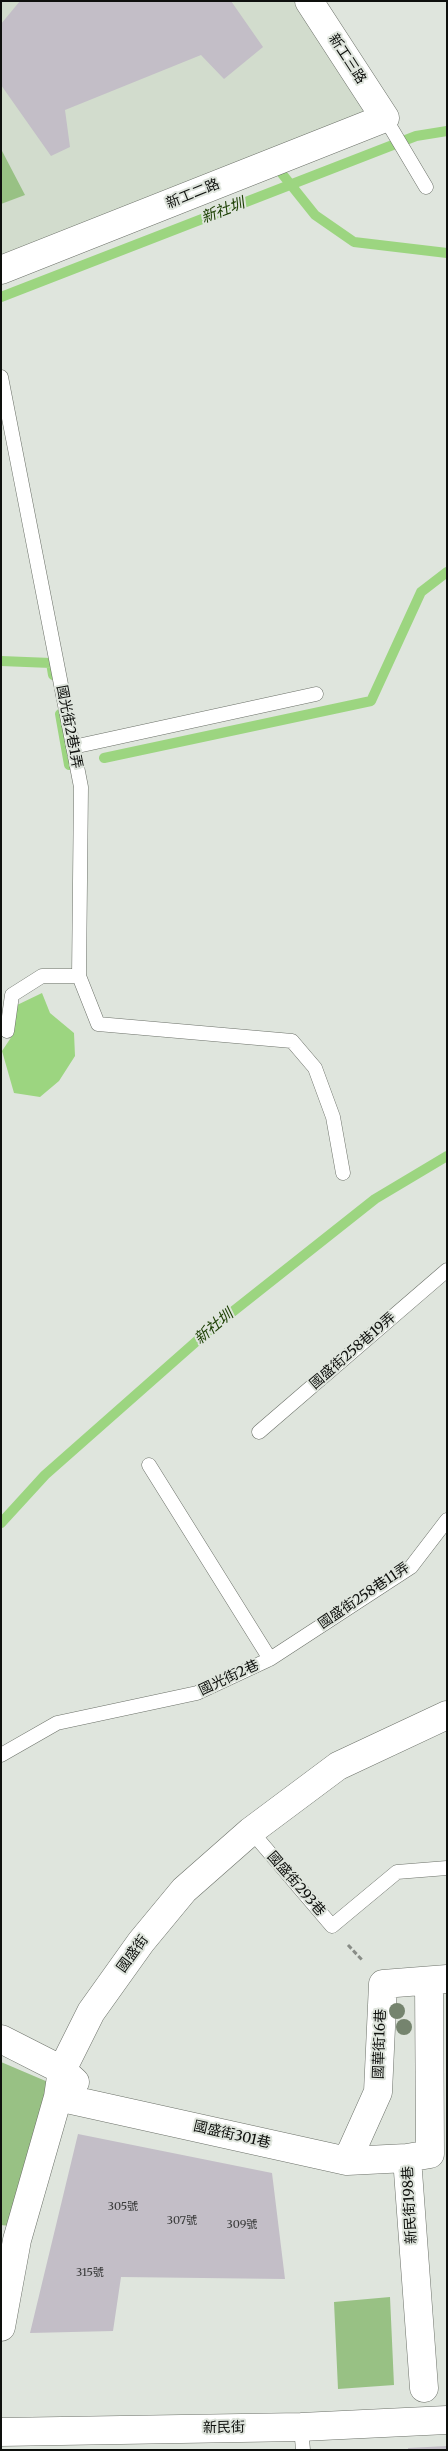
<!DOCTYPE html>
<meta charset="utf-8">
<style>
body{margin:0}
#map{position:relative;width:448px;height:2451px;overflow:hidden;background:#dfe5dd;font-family:Merriweather,serif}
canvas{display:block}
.frame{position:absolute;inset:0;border:2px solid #0e100d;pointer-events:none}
</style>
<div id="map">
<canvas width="448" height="2451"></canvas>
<div class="frame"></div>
</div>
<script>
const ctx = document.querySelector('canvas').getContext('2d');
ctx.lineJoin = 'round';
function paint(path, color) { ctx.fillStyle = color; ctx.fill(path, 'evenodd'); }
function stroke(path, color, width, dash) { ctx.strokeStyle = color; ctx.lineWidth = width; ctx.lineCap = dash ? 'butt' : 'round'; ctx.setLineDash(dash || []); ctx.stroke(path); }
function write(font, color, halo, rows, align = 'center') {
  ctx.font = font + ' Merriweather,"Noto Sans TC",serif'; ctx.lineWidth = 4; ctx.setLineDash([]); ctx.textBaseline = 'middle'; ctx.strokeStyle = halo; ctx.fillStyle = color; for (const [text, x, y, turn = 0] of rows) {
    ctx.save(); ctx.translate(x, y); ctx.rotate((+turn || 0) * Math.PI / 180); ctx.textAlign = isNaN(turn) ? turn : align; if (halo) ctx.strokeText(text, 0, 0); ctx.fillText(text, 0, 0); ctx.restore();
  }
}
const built = new Path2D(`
 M1,1H297L381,117L1,259Z`);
const green = new Path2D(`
 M1,149L25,195L1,204Z
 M1,2062L48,2082L9,2226L1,2225Z
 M390,2297L394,2385L338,2389L334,2302Z`);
const water = new Path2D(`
 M42,993L50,1013L74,1033L75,1056L59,1081L40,1097L14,1093L2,1051L14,1033L15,1006Z`);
const stream = new Path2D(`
 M279,170L315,215L354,242L447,253
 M1,297L416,136L447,131
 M1,661L51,663L53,675
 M60,714L69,765
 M104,758L371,701L421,592L447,572
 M1,1523L45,1475L207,1332L375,1199L447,1156`);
const building = new Path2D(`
 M20,1H231L263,47L224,79L201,55L65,110L70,147L51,156L1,85V24Z
 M78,2134L272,2173L285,2279L121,2277L113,2331L30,2333Z
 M447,2446V2450H408V2448Z`);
const path = new Path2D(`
 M348,1945L363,1961`);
const service = new Path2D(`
 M385,118L426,187
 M1,377L81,787L79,976H42L12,995L7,1031
 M73,747L316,694
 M79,976L98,1024L292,1041L315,1068L333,1117L343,1173
 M259,1432L447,1270
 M270,1659L411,1567L447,1520
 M1,1755L57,1723L197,1693L270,1659L149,1465
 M251,1831L332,1926L397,1872L447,1868
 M301,2427L303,2450`);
const minor = new Path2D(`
 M1,270L385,118L309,1
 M1,2039L62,2070L75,2082
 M58,2097L347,2161L407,2158
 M347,2161L378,2092L383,1984L447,1979
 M1,2327L17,2240L58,2097L62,2070L91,2012L141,1942L184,1890L251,1831L338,1766L447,1715
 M424,2388L407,2158L430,2154L429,1981
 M1,2432L301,2427L447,2420`);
const trees = [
 [397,2011],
 [404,2027]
];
const numberNames = [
 ["305號",123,2207],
 ["307號",182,2221],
 ["309號",242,2225],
 ["315號",90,2273]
];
const streetNames = [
 ["新工三路",347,59,57],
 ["新工二路",193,194,-22],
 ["國光街2巷1弄",69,727,79],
 ["國盛街258巷19弄",353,1351,-41],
 ["國盛街258巷11弄",364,1596,-34],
 ["國光街2巷",229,1678,-25],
 ["國盛街293巷",296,1884,49],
 ["國盛街",133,1954,-54],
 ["國華街16巷",380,2044,-88],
 ["國盛街301巷",232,2135,13],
 ["新民街198巷",410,2205,-93],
 ["新民街",224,2428,-1]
];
const waterNames = [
 ["新社圳",223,211,-21],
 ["新社圳",214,1327,-40]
];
paint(built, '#d2dccd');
paint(green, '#98c184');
paint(water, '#9cd580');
stroke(stream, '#9cd580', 10);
paint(building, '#c3bec7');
stroke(service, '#6c7169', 15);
stroke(minor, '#6c7169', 29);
stroke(path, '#888c86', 3, [5, 2.5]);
stroke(service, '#fff', 14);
stroke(minor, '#fff', 28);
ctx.fillStyle = '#75846e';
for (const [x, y] of trees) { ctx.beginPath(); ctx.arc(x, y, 8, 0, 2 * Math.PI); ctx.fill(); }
write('11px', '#3b3c3c', null, numberNames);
write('14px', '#0e100d', '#dfe5dd', streetNames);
write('italic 15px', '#1d4004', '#dfe5dd', waterNames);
</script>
